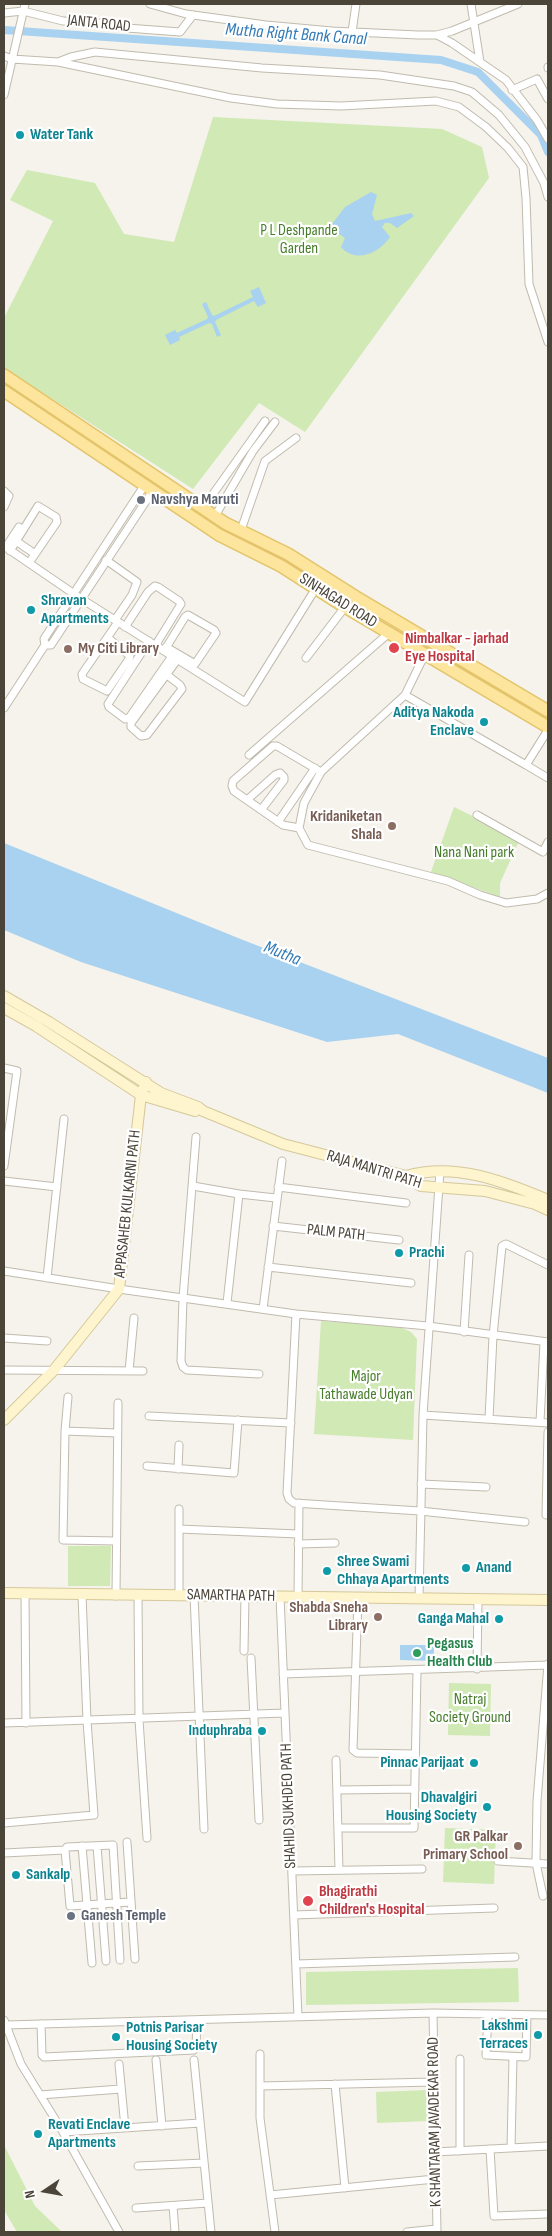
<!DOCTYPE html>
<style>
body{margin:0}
#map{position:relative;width:552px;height:2236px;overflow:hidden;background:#f5f3eb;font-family:"Sofia Sans Condensed",sans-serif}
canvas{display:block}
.frame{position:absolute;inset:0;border:5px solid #4a4439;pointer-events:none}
.north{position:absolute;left:20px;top:2166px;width:50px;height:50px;-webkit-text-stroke:4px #fff;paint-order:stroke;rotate:258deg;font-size:14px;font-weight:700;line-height:20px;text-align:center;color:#4a4439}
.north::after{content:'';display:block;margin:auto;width:18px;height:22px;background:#4a4439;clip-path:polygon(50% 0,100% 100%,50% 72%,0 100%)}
</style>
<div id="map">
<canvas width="552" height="2236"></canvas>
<div class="frame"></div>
<div class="north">N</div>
</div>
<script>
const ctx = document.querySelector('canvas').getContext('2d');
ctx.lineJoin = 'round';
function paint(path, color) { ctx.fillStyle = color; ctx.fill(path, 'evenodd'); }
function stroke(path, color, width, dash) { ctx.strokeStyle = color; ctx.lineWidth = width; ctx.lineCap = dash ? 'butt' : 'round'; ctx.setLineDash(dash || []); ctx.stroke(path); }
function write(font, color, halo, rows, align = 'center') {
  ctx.font = font + ' "Sofia Sans Condensed",sans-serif'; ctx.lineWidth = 4.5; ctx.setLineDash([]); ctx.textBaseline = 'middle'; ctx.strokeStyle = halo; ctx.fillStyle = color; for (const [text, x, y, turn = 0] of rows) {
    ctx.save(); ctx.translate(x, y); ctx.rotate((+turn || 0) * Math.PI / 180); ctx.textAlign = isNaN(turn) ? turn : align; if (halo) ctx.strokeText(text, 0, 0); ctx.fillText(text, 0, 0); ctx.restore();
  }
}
const green = new Path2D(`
 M213,117L442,129L482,147L489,178L305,432L259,403L193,489L4,368V318L53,221L10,200L27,170L95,183L124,234L174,242Z
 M454,807L520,839L500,883V897L431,872Z
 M321,1321L400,1327L411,1332L417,1339L413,1440L314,1434Z
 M68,1546H111L110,1586H68Z
 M449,1683L491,1684L490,1736L448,1735Z
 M445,1828L496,1830L494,1884L443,1882Z
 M518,1968L519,2002L306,2005V1972Z
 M428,2090L429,2121L377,2123L376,2092Z
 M4,2145L35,2206L62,2232H17L4,2210Z`);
const water = new Path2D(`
 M371,192L377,195L372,214L375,221L411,213L414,216L397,228L390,223H385L382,227L390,237C379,253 356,264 341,247L345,238L335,231L332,224L345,207Z
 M259,287L266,303L258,307L254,301L216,320L215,322L221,335L217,337L212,324L209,323L179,337L180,340L170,345L165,335L175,330L177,333L207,319L208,317L202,304L206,302L212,315L214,316L253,297L250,291Z
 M4,843L243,940L548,1058V1093L398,1034L327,1042L81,962L4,930Z
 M400,1645H434V1661L400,1660Z`);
const canal = new Path2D(`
 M4,30L441,60L478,72L541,135L548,152`);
const street = new Path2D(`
 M150,4L186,14L266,25L332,31L418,35H437L452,31L518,4
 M471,4L480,62
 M4,13L23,11L63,21L93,22L127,28L180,32L193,15
 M352,32L356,4
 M437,35L452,43L506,80L537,120L548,139
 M4,56L12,59L58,62L231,98L277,104L341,106L436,101L459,107L486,127L508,148L523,167L526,198L529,284L548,342
 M58,62L71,57L95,52L262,68L380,75L454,86L472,92L499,115L525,147L544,183L548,197
 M548,67V68
 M512,90L537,79L548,99
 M4,95L25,4
 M4,491L9,496L4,507
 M203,508L265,421
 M215,516L253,451L275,422
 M241,530L265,461L296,438
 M16,541L35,554
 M4,546L80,598L245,702L316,588
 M6,547L19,527
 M10,551L38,506L56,517L57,522L29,563
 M106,560L137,582L132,595L115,620
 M125,627L148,592L155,586L158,587L179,601L181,604L155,646
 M108,638L130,656L129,659L107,691L83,679L82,674L118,622
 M149,641L108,704L109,707L125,719L129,718L172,656
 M45,645L44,639L144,486
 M164,651L185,617L188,615L214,630L216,633L195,664L166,647
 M425,654L405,695L321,772L304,803L299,828L308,845L448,881L480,895L506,903L537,899L548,893
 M306,658L345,607
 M167,675L180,685L182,689L147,735L141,736L131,727V723L177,660
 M405,695L526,765L548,730
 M4,708L45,645H51L152,492
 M249,755L389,633
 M526,765L548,778
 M247,800L275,775L280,773L284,777V780L261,810
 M477,815L543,852L548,842
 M278,822L315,768
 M299,828L283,825L234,791L232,786L233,781L273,746H277L321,772
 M4,1068L17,1071L4,1166
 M196,1137L183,1298L181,1361L183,1367L187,1370L259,1374
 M4,1181L57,1187
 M193,1186L239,1194
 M278,1187L406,1203
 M273,1226L399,1240
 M268,1267L411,1283
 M4,1271L119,1289L296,1314L428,1326L548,1342
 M47,1278L64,1119
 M227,1303L239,1194L276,1198
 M263,1309L282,1161
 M296,1314L287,1493L289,1499L294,1503L420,1511L525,1522
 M464,1332L469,1255
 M4,1338L47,1341
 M4,1370L143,1371
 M129,1371L134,1318
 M423,1415L548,1423
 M149,1416L291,1423
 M489,1419L493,1336L502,1246L506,1244L548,1265
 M540,1422L544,1342
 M65,1431L68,1397
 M147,1466L234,1473L238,1420
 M178,1469L179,1445
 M421,1484L486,1487
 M179,1509V1595
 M546,1515L548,1432
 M179,1529L298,1534
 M116,1541L63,1540L65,1431L117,1433
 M298,1544L335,1543
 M25,1593L26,1723
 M194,1595L204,1829
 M116,1596L118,1403
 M138,1596L139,1720L147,1838
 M280,1596L298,2017
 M298,1597L299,1503
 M358,1598L353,1750L357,1753L415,1754
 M419,1598L423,1415L440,1171
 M244,1651L245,1596
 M251,1658L259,1820
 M477,1669L478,1599
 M283,1674L548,1665
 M4,1723L285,1713
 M336,1760L339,1870
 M337,1790L415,1789
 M4,1823L94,1815L87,1721L82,1595
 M338,1828H414L417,1671
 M127,1842L135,1959
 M82,1846L92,1963
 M97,1846L106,1961
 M65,1850L67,1847L113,1845L120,1960
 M4,1853L65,1850L70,1906L130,1902
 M498,1861L548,1864
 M292,1871L422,1869
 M543,1896L536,1863L537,1801L548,1664
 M294,1915L494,1908
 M296,1964L515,1957
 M433,2013L437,2232
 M488,2014L486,2055L526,2057L527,2015
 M4,2020L21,2064L63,2132L119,2232
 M41,2024L42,2055L44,2057L194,2050L196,2047L197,2020
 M6,2025L433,2013L548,2015
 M260,2054V2118L275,2232
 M460,2059V2151
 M156,2060L162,2126
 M194,2060L211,2232
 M119,2064L125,2128
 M335,2084L345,2188
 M260,2086L434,2082
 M40,2095L121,2089
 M63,2132L200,2123
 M511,2148L513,2057
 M490,2149L494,2216L548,2214
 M435,2152L548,2146
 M138,2166L204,2163
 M270,2195L435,2179
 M173,2206L175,2232
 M136,2208L208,2203
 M407,2232L437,2229`);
const secondary = new Path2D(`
 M4,996L49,1022L161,1093L198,1107L203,1111L283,1144L406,1176L421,1186L485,1191L535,1204L548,1210
 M4,1008L36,1026L141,1095L195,1111
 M406,1176C455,1162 503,1181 548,1200
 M4,1420L54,1370L119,1289L141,1095L146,1082
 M4,1593L548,1600`);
const primary = new Path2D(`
 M4,375L225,523L288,554L356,597L548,711
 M4,391L219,535L281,566L345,607L548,727`);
const markers = [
 [20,135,5,"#0f9aa8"],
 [141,500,5,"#6b7280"],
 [31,610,5,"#0f9aa8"],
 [394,648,6,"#e0444e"],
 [68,649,5,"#8d6e63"],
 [484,722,5,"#0f9aa8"],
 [392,826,5,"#8d6e63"],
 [399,1253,5,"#0f9aa8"],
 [466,1568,5,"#0f9aa8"],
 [327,1571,5,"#0f9aa8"],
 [378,1617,5,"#8d6e63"],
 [499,1619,5,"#0f9aa8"],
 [417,1653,5,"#2e9e5b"],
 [262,1731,5,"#0f9aa8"],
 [474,1763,5,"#0f9aa8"],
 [487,1807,5,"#0f9aa8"],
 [518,1846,5,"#8d6e63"],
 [16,1875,5,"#0f9aa8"],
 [308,1901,6,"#e0444e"],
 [71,1916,5,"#6b7280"],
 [538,2035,5,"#0f9aa8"],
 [116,2037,5,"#0f9aa8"],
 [38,2134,5,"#0f9aa8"]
];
const streetNames = [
 ["JANTA ROAD",99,24,6],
 ["SINHAGAD ROAD",338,601,32],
 ["RAJA MANTRI PATH",374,1170,17],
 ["APPASAHEB KULKARNI PATH",128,1204,-84],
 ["PALM PATH",336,1233,6],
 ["SAMARTHA PATH",231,1596,1],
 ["SHAHID SUKHDEO PATH",289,1806,-92],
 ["K SHANTARAM JAVADEKAR ROAD",435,2122,-91]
];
const cultureNames = [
 ["Water Tank",30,135],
 ["Shravan",41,601],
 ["Apartments",41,619],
 ["Aditya Nakoda",474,713,"right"],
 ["Enclave",474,731,"right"],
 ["Prachi",409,1253],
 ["Shree Swami",337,1562],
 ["Chhaya Apartments",337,1580],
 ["Anand",476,1568],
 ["Ganga Mahal",489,1619,"right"],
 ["Induphraba",252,1731,"right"],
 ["Pinnac Parijaat",464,1763,"right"],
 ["Dhavalgiri",477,1798,"right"],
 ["Housing Society",477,1816,"right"],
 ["Sankalp",26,1875],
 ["Lakshmi",528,2026,"right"],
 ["Terraces",528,2044,"right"],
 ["Potnis Parisar",126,2028],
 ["Housing Society",126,2046],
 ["Revati Enclave",48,2125],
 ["Apartments",48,2143]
];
const parkNames = [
 ["P L Deshpande",299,231],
 ["Garden",299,249],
 ["Nana Nani park",474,853],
 ["Major",366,1377],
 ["Tathawade Udyan",366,1395],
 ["Natraj",470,1700],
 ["Society Ground",470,1718]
];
const worshipNames = [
 ["Navshya Maruti",151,500],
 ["Ganesh Temple",81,1916]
];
const healthNames = [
 ["Nimbalkar - jarhad",405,639],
 ["Eye Hospital",405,657],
 ["Bhagirathi",319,1892],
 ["Children's Hospital",319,1910]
];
const educationNames = [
 ["My Citi Library",78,649,"left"],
 ["Kridaniketan",382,817],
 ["Shala",382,835],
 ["Shabda Sneha",368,1608],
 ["Library",368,1626],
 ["GR Palkar",508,1837],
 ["Primary School",508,1855]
];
const leisureNames = [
 ["Pegasus",427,1644],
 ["Health Club",427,1662]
];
const waterNames = [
 ["Mutha Right Bank Canal",296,35,4],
 ["Mutha",282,954,22]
];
paint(green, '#d0e9b5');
paint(water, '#a9d1f0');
stroke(canal, '#a9d1f0', 8);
stroke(street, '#c1bbae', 9);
stroke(secondary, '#d5c89b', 12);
stroke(primary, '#e3c46b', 14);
stroke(street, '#fff', 7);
stroke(secondary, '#fef4cd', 10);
stroke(primary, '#fde59d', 11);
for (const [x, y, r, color] of markers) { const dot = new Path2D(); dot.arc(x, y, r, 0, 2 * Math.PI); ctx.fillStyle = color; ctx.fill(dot); stroke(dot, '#fff', 2); }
write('16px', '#4a4439', '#fff', streetNames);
write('bold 16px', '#0d838f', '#fff', cultureNames, 'left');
write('16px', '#477d2b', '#fff', parkNames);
write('bold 16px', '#5b616d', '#fff', worshipNames, 'left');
write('bold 16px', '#be3a42', '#fff', healthNames, 'left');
write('bold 16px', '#785e54', '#fff', educationNames, 'right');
write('bold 16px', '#27864d', '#fff', leisureNames, 'left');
write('italic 18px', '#317ab7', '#fff', waterNames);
</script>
